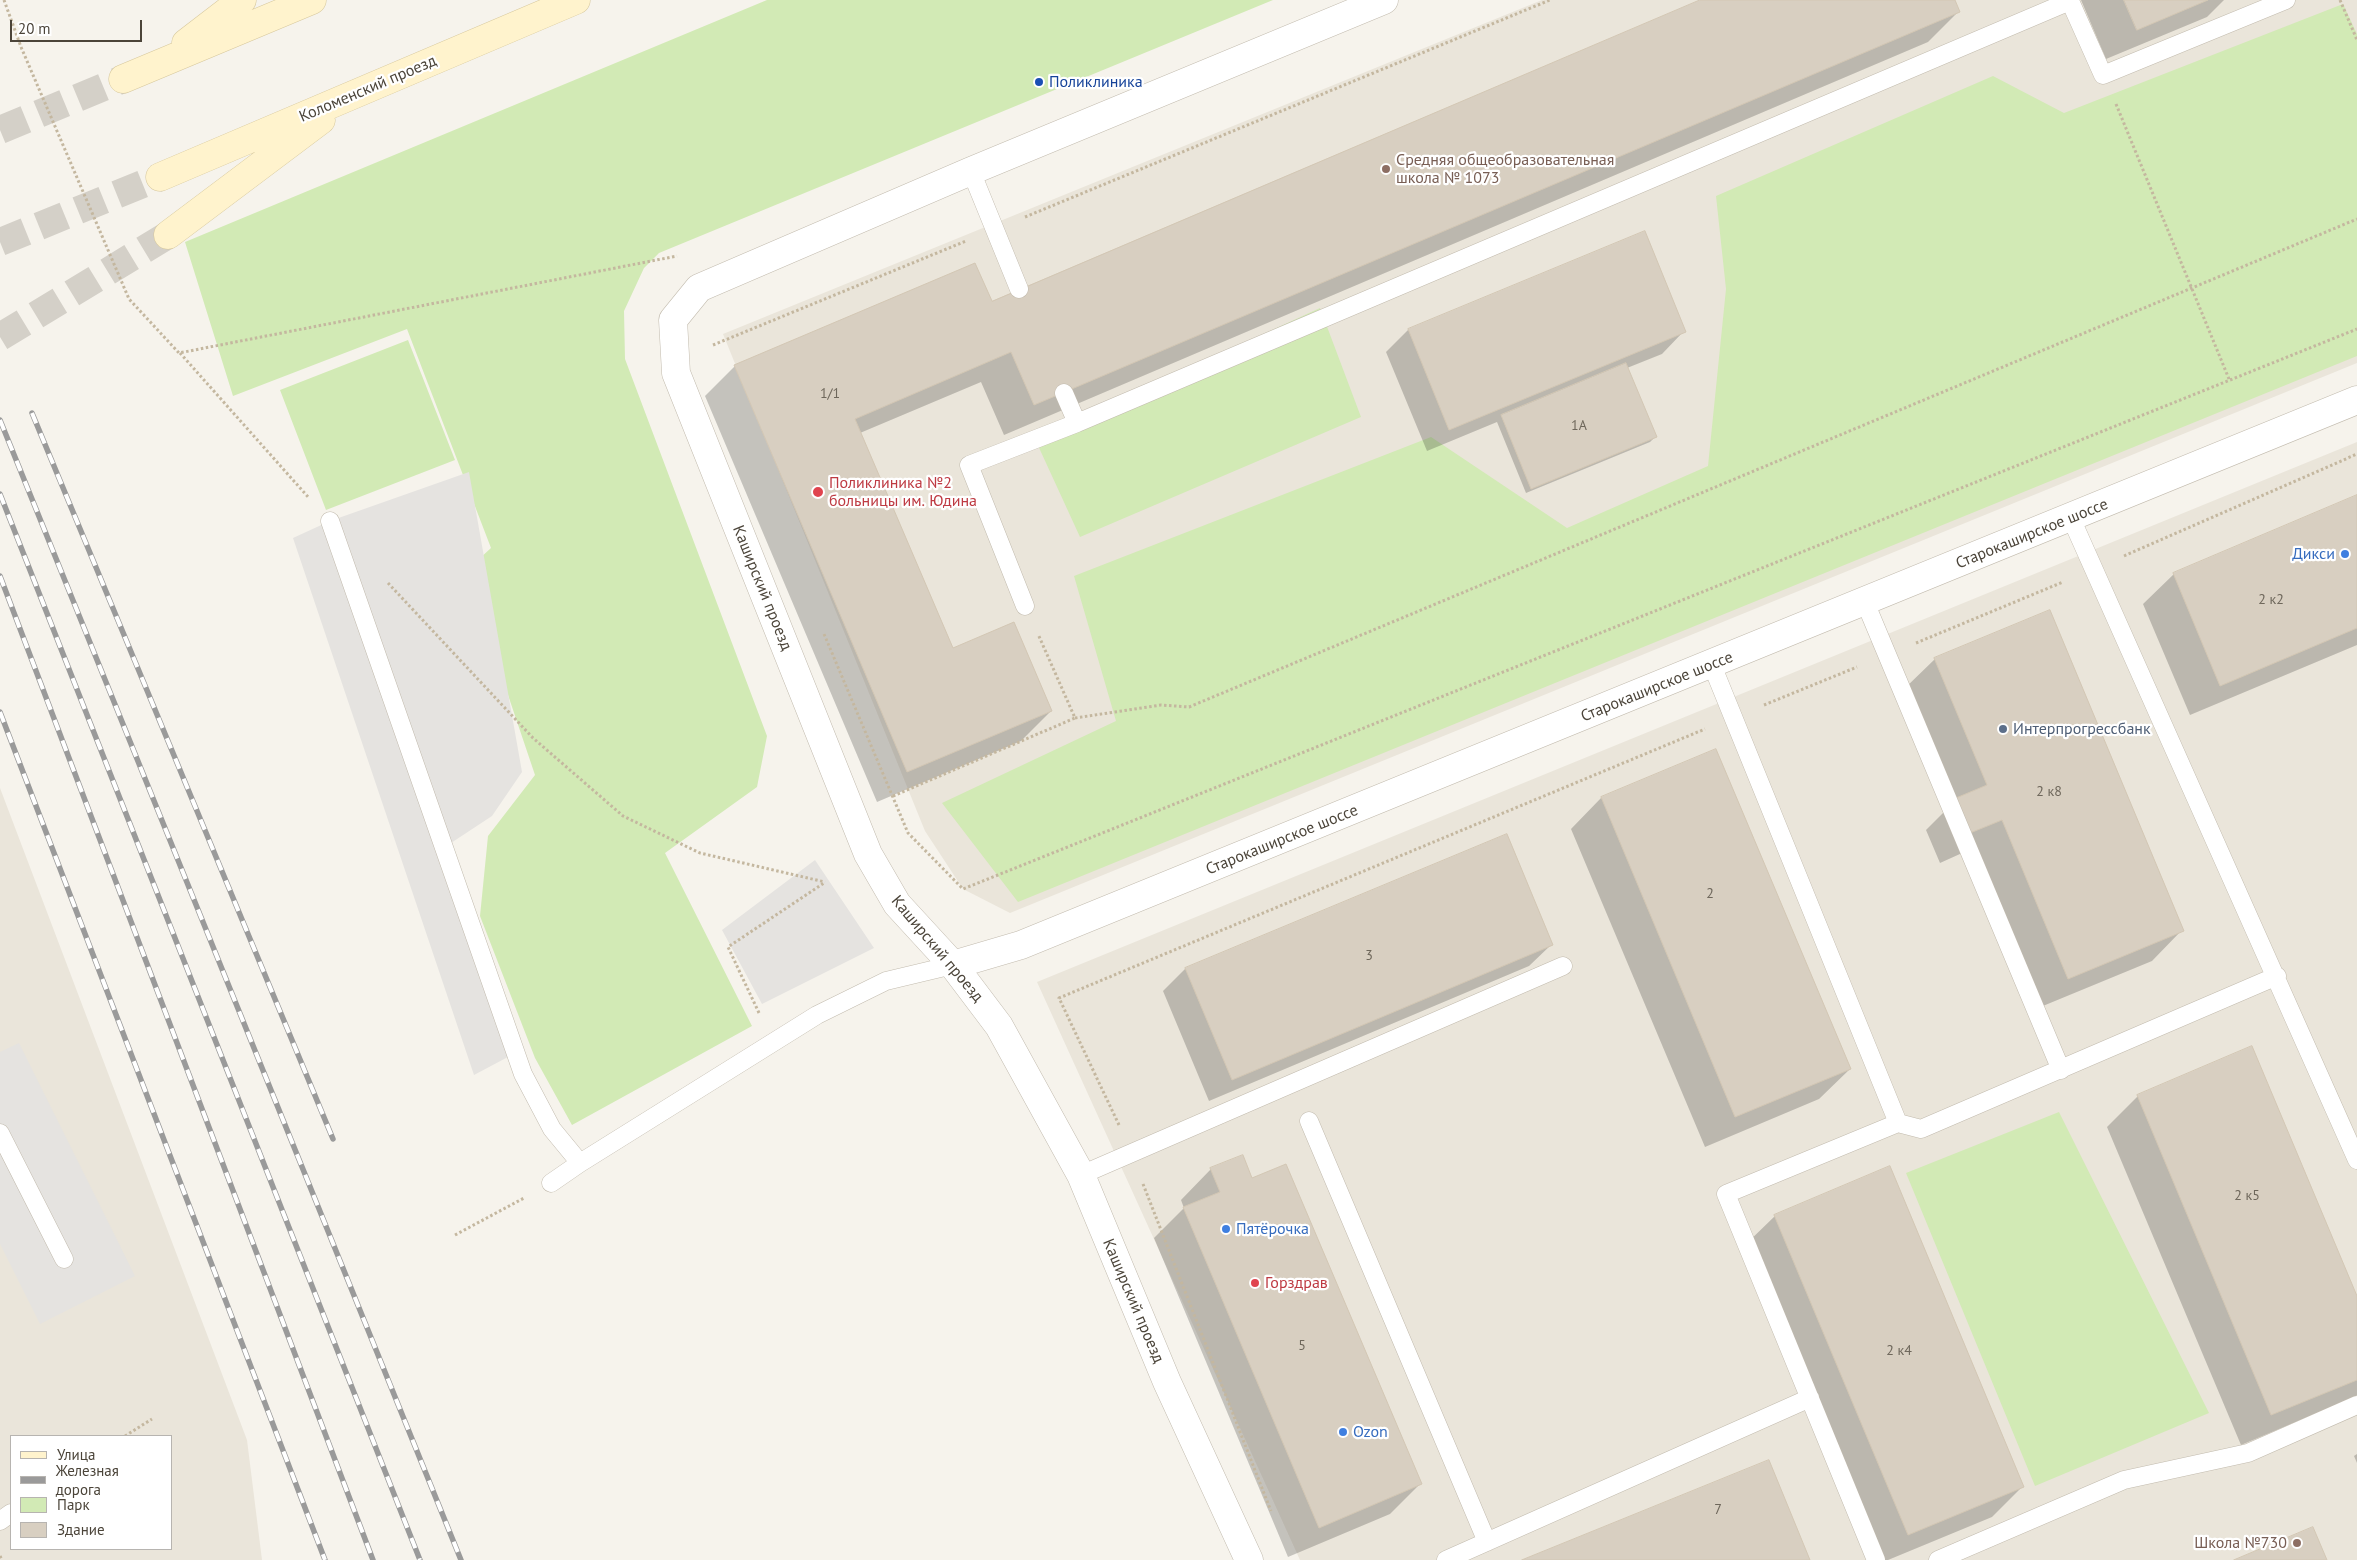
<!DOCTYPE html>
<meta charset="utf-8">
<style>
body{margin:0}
#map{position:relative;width:2357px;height:1560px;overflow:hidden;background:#f6f3ec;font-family:"PT Sans",sans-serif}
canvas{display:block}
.legend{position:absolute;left:10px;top:1435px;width:162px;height:115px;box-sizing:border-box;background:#fff;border:1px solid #b7b4b0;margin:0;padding:6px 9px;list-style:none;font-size:15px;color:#4b4439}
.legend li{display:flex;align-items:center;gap:10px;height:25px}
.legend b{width:25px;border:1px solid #b7b4b0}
.scale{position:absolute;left:10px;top:20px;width:132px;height:22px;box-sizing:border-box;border:2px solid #4b4439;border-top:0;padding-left:6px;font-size:15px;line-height:18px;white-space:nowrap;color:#4b4439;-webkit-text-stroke:4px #fff;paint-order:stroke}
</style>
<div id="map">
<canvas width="2357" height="1560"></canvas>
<ul class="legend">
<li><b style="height:6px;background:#fff3cd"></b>Улица</li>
<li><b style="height:6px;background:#9a9a9a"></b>Железная дорога</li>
<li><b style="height:14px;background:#d2eab5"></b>Парк</li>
<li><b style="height:14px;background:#d8cfc1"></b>Здание</li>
</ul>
<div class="scale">20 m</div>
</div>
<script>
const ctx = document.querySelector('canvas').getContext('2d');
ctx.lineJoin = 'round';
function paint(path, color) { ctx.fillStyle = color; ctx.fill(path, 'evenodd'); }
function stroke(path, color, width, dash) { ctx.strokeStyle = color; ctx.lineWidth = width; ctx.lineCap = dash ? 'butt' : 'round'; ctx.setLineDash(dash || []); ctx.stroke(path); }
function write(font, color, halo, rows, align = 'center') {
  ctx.font = font + ' "PT Sans",sans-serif'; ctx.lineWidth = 4.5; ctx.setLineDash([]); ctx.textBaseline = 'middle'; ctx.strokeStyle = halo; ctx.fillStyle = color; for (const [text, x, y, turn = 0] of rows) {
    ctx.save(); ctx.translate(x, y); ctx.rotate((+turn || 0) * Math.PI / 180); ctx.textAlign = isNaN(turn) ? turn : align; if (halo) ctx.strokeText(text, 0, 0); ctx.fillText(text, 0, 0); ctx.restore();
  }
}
const residential = new Path2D(`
 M1542,0H2357V363L1010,913L963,889L925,831L723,334Z
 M2357,442V1560H1300L1037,982Z
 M0,788L247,1440L262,1560H0ZM11,1436H171V1549H11Z`);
const green = new Path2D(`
 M767,0H1273L659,253L644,268L624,311L625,359L767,736L757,787L665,853L752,1026L572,1125L535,1058L480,916L488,836L535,775L507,692L454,582L491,548L407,329L233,396L185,242Z
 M2343,4L2357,34V356L1018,902L942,803L1116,721L1074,576L1431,437L1567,528L1708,466L1726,289L1716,196L1993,76L2064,113Z
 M1320,308L1361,417L1080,537L1035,439Z
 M408,340L455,460L326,510L280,390Z
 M2059,1112L2209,1413L2035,1486L1906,1173Z`);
const parking = new Path2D(`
 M469,472L522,772L492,816L451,843L523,1049L474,1075L293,538L330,521Z
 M815,860L874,948L762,1004L722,930Z
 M19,1043L135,1276L40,1324L0,1244V1052Z`);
const shadow = new Path2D(`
 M1703,0H1953L1958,12L1928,42L1004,435L981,382L860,433L952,649L1051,711L1021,741L877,802L705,396L735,366L991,302Z
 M2081,0H2224L2207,17L2106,59Z
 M1408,330L1684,331L1662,354L1627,368L1655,437L1650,442L1526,493L1497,422L1427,451L1386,352Z
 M2357,496V645L2190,715L2143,604L2174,574Z
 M1935,659L2182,930L2152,961L2038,1008L1971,849L1940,863L1926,830L1952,804L1904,689Z
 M1716,751L1850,1069L1819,1099L1705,1147L1571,829L1601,798Z
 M1506,835L1552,944L1529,966L1209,1101L1163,991L1185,969Z
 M2138,1096L2357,1299V1395L2355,1397L2241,1445L2107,1127Z
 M1211,1169L1252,1180L1420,1484L1390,1514L1288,1557L1154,1238L1184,1208L1181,1200Z
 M1775,1216L2023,1486L1992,1517L1888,1560H1876L1744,1246Z
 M2357,1454V1463L2354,1456Z`);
const building = new Path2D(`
 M1700,0H1955L1960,12L1034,405L1011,352L855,419L953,648L1014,622L1052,711L907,772L734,365L975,263L992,301Z
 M2124,0H2208L2137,30Z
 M1645,231L1686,332L1449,430L1408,329Z
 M1626,363L1657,437L1531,489L1501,415Z
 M2357,495V628L2220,686L2173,573Z
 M2050,610L2184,931L2068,979L2002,820L1970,833L1956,798L1987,785L1934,658Z
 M1716,749L1851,1069L1735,1117L1601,797Z
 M1507,834L1553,945L1232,1080L1185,968Z
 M2252,1046L2357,1296V1380L2271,1415L2137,1095Z
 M1243,1155L1252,1178L1286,1164L1422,1484L1319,1528L1183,1207L1220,1192L1210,1168Z
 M1890,1166L2024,1487L1908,1535L1774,1215Z
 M1769,1460L1810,1560H1522Z
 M2313,1527L2327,1560H2234Z`);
const secondaryTunnel = new Path2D(`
 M0,130L123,79
 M0,242L160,177
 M0,337L168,235`);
const path = new Path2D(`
 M4,0L21,47L129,299L179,353L677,256
 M2340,0L2357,40
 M2116,104L2229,379
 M1025,217L1550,0
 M713,345L966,241
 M180,353L309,498
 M2124,556L2357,454
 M388,583L533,738L623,816L700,853L825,882
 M824,634L908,833L963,889L2357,329
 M1916,643L2063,582
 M1764,705L1857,667
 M1075,718L1161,705L1189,707L2357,219
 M893,796L1075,718L1038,634
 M759,1013L728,947L824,883
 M1119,1125L1059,998L1705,729
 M1143,1184L1271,1511
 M455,1235L524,1198
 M125,1436L152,1419
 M0,1556L2,1560`);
const service = new Path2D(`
 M971,171L1019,289
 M1064,393L1077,423L2070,1L2103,75L2286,0
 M2071,518L2357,1160
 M330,521L523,1074L552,1129L580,1163
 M1865,602L2061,1070
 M1025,606L969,465L1077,423
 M1712,665L1898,1123L1726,1194L1876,1560
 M1309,1121L1487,1542
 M1898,1123L1921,1129L2277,976
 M0,1133L64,1259
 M1081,1175L1563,966
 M551,1183L580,1163L817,1015L886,981L953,965
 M0,1521L11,1513
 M1446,1560L1810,1398
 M1938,1560L2124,1480L2248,1453L2357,1405`);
const minor = new Path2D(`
 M953,965L1021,945L2357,400
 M1249,1560L1167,1382L1081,1175L999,1026L953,965L897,904L868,854L676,373L673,320L699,288L971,171L1384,0`);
const secondary = new Path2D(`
 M186,43L242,0
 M123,79L312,0
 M160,177L576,0
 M168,235L321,120`);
const rail = new Path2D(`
 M32,413L333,1139
 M0,420L461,1560
 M0,494L420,1560
 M0,576L373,1560
 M0,712L325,1560`);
const markers = [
 [1039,82,5,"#1a4fb4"],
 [1386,169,5,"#8d6e63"],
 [818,492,6,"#e0444e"],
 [2345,554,5,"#3f7fe0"],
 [2003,729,5,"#5c6f8a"],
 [1226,1229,5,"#3f7fe0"],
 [1255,1283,5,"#e0444e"],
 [1343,1432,5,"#3f7fe0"],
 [2297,1543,5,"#8d6e63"]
];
const numberNames = [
 ["1/1",830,394],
 ["1А",1579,426],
 ["2 к2",2271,600],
 ["2 к8",2049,792],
 ["2",1710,894],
 ["3",1369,956],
 ["2 к5",2247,1196],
 ["5",1302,1346],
 ["2 к4",1899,1351],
 ["7",1718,1510]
];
const transitNames = [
 ["Поликлиника",1049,82]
];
const streetNames = [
 ["Коломенский проезд",368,89,-23],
 ["Старокаширское шоссе",2032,534,-22],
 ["Каширский проезд",762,588,68],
 ["Старокаширское шоссе",1657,687,-22],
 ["Старокаширское шоссе",1282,840,-22],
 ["Каширский проезд",937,949,50],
 ["Каширский проезд",1133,1301,67]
];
const educationNames = [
 ["Средняя общеобразовательная",1396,160],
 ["школа № 1073",1396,178],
 ["Школа №730",2287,1543,"right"]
];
const healthNames = [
 ["Поликлиника №2",829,483],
 ["больницы им. Юдина",829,501],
 ["Горздрав",1265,1283]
];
const shopNames = [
 ["Дикси",2335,554,"right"],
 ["Пятёрочка",1236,1229],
 ["Ozon",1353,1432]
];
const serviceNames = [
 ["Интерпрогрессбанк",2013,729]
];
paint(residential, '#eae5da');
paint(green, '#d2eab5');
paint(parking, '#e5e3e0');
paint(shadow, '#0003');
paint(building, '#d8cfc1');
stroke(building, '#d3c7b4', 1);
stroke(secondaryTunnel, '#d4d0c8', 28, [28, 14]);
stroke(service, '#c2bbae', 19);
stroke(minor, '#c2bbae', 29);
stroke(secondary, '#d6c79b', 29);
stroke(path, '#c4b79f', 3, [2.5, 2.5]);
stroke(service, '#fff', 18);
stroke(minor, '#fff', 28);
stroke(secondary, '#fff3cd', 28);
stroke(rail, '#9a9a9a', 5.5);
stroke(rail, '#fff', 4, [11]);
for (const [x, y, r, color] of markers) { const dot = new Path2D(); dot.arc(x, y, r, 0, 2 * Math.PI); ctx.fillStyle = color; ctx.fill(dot); stroke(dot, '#fff', 2); }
write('14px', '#6e675b', null, numberNames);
write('16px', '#164399', '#fff', transitNames, 'left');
write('16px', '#4b4439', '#fff', streetNames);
write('16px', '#785e54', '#fff', educationNames, 'left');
write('16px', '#be3a42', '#fff', healthNames, 'left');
write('16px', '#366cbe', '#fff', shopNames, 'left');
write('16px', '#4e5e75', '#fff', serviceNames, 'left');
</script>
